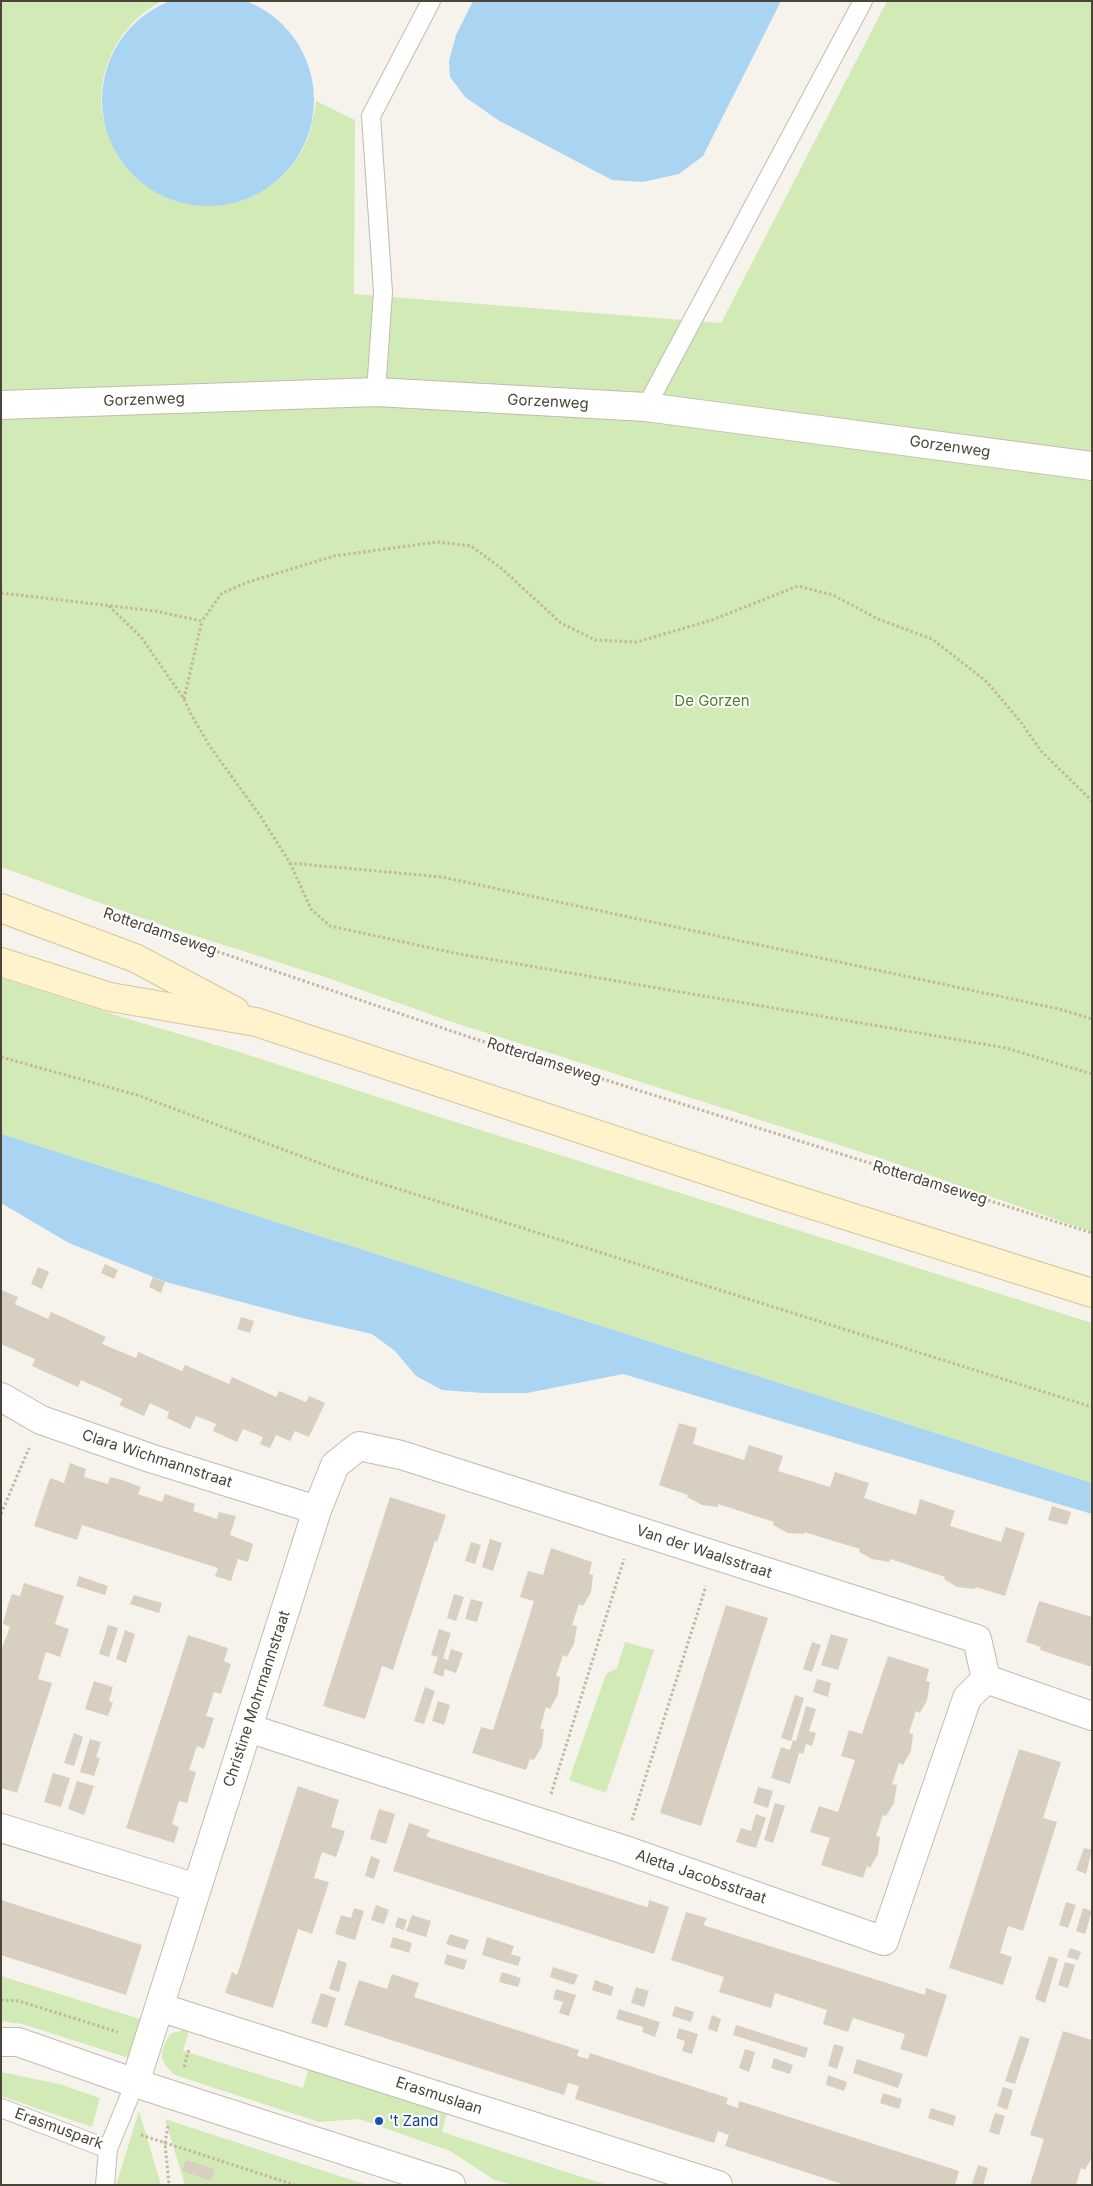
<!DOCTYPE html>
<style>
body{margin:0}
#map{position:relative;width:1093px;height:2186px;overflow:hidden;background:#f6f3ec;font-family:Inter,sans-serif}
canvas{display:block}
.frame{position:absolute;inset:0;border:2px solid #4b4439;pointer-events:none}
</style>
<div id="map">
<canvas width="1093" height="2186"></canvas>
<div class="frame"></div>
</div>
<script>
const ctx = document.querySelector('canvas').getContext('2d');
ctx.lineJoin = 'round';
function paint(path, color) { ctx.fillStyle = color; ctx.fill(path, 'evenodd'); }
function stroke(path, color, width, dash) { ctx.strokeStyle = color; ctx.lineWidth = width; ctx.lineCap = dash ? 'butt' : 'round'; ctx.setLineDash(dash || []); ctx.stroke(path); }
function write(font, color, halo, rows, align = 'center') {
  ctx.font = font + ' Inter,sans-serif'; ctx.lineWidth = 4; ctx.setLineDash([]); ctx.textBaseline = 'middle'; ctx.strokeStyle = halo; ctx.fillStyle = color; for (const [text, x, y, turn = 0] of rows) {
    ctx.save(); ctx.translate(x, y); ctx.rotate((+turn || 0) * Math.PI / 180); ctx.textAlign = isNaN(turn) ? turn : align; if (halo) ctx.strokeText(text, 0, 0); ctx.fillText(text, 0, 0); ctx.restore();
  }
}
const green = new Path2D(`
 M1,1H162C133,17 114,40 105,72C100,89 100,108 105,125C128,217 254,234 301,152C311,136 313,119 316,101L355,120L354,294L721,323L887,1H1092V1232L883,1159L452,1022L322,976L170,928L1,867Z
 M1,978L122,1017L233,1050L433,1115L1092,1323V1483L1,1134Z
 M625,1642L654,1650L606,1793L569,1780L606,1674L617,1668Z
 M1,1976L153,2023L132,2059L22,2024L1,2021Z
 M190,2028L183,2051L303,2088L309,2067L448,2110L442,2132L607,2185H511L493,2179L450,2151L359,2119L319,2122L175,2075C158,2060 159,2053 170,2034Z
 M1,2072L59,2084L100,2098L92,2127L1,2096Z
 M139,2111L161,2185H116Z
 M165,2119L367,2185H185Z`);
const water = new Path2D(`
 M102 100a106 106 0 1 1 212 0a106 106 0 1 1-212 0Z
 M473,1H781L703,156L679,174L643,182L612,180L498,120L465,97L450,77L449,61L456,35Z
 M1,1134L1092,1483V1514L623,1374L527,1393H484L442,1390L416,1376L395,1351L372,1334L302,1318L166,1282L69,1243L1,1203Z`);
const building = new Path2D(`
 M105,1264L118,1270L114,1279L101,1273Z
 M38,1267L49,1272L42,1289L31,1284Z
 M153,1277L165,1282L161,1293L149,1287Z
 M1,1290L18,1297L15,1304L48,1319L51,1312L106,1337L102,1344L136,1358L138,1352L182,1371L185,1365L229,1384L232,1377L276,1397L279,1391L306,1402L309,1396L325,1403L309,1437L295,1431L290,1441L276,1435L270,1448L260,1444L263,1437L243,1429L237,1442L213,1431L216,1424L196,1416L190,1429L167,1418L169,1412L150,1403L144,1416L119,1405L123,1399L81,1380L78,1387L32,1366L35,1359L1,1344Z
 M241,1317L254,1321L250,1333L237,1329Z
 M679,1423L697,1428L693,1444L744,1460L749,1445L783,1456L778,1471L830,1487L835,1472L869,1483L864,1498L916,1515L920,1499L955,1511L950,1526L1001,1542L1006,1527L1025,1533L1005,1596L976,1587L975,1589L957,1587L944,1579L945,1577L890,1559L889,1562L872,1559L859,1552L860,1549L804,1532V1534L788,1533L773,1525L774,1522L718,1504V1507L702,1505L687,1497L688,1495L659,1485Z
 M70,1463L86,1469L84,1477L108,1484L110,1477L122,1480L141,1487L138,1494L162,1502L165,1494L195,1504L193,1511L217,1519L219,1512L236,1516L230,1535L253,1544L248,1562L238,1559L231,1581L215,1576L218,1568L82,1525L77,1540L34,1526L50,1478L64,1483Z
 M390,1497L446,1515L437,1542L435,1541L393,1670L382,1666L365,1719L323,1706Z
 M1052,1506L1071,1512L1067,1525L1048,1520Z
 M490,1539L502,1543L493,1571L482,1567Z
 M471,1542L481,1545L475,1564L465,1561Z
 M551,1548L592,1562L589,1574L593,1575L591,1592L583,1606L579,1604L572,1625L577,1626L574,1644L567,1657L563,1655L556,1676L560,1677L558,1694L550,1709L546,1707L540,1729H544L542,1746L534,1760L530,1759L526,1770L472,1753L481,1727L493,1730L526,1627L534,1601L520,1597L528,1571L543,1575Z
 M79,1576L108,1586L105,1595L76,1586Z
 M24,1583L64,1596L55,1624L69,1629L60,1657L46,1652L38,1679L52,1683L17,1793L1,1788V1650L10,1627L3,1624L8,1605L12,1594L20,1596Z
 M454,1594L464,1597L456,1621L447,1618Z
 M134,1595L162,1603L159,1613L130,1604Z
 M471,1599L483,1602L477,1622L465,1619Z
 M1039,1601L1092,1617V1667L1040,1650L1041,1647L1026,1642Z
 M726,1605L768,1618L701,1826L660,1813Z
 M108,1625L118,1628L109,1657L99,1654Z
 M439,1629L451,1633L443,1658L448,1660L451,1649L463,1653L456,1673L445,1669L443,1677L433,1673L438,1657L431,1655Z
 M125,1630L135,1634L126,1663L116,1659Z
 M831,1634L848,1639L838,1670L821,1665Z
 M188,1635L228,1648L224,1661L231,1664L221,1694L214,1692L206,1716L214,1718L204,1749L197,1746L189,1770L196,1772L187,1803L179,1801L172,1824L179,1827L174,1843L126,1828Z
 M812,1642L821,1645L812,1672L803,1669Z
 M888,1656L929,1669L926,1681L930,1682L927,1700L920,1713L916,1711L909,1733L913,1734L911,1751L903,1765L899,1763L892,1784L897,1785L894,1803L886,1816L883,1815L876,1836L880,1837L878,1854L870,1868L867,1866L863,1878L821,1865L830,1838L810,1832L819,1806L838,1812L855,1760L841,1756L849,1730L862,1734Z
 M817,1679L831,1683L828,1697L813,1692Z
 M94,1681L113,1687L109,1701L113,1703L108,1716L85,1709Z
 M425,1687L435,1691L424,1724L414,1721Z
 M795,1695L804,1698L791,1741L781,1738Z
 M438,1701L450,1705L444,1725L432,1721Z
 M806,1706L816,1709L809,1731L816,1733L812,1746L806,1744L803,1754L799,1753L790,1784L771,1778L781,1747L790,1750L793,1740L796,1741Z
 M74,1733L83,1737L74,1766L64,1763Z
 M90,1739L101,1742L96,1757L100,1758L94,1776L80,1772Z
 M1019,1749L1061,1762L1043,1818L1057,1822L1023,1931L1008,1926L1000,1953L1012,1957L1003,1985L949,1968Z
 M53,1773L70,1778L61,1807L44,1802Z
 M77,1781L94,1786L84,1815L68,1809Z
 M298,1786L339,1800L331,1827L345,1831L336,1857L322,1852L314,1878L329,1882L312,1934L298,1929L273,2008L225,1993L232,1972L237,1975Z
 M758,1787L773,1791L768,1808L753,1803Z
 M775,1803L785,1806L773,1843L764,1840Z
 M379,1809L395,1814L386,1844L370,1839Z
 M756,1814L766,1818L756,1848L736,1842L741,1828L751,1831Z
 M409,1823L430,1830L426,1836L431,1838L643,1906L648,1907L649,1900L669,1907L654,1954L393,1871Z
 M1084,1848L1092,1850L1086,1874L1076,1870Z
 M371,1856L380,1860L374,1879L365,1876Z
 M1,1900L142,1945L126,1995L1,1955Z
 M1066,1902L1076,1905L1068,1928L1059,1925Z
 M376,1905L389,1910L384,1924L371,1920Z
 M354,1908L364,1911L355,1940L335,1934L341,1915L351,1918Z
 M1083,1908L1092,1911L1085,1934L1076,1931Z
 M686,1912L707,1918L703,1925L925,1995L926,1988L947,1995L927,2057L900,2049L905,2034L853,2018L848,2032L823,2024L827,2010L775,1993L771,2008L719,1992L724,1977L671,1960Z
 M412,1915L431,1921L426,1937L406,1931Z
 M398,1917L407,1920L404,1930L395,1927Z
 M450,1934L469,1940L465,1950L446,1944Z
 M393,1937L412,1943L409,1953L390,1947Z
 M487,1937L514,1946L511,1954L521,1957L518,1966L482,1955Z
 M1070,1948L1081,1952L1078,1960L1067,1957Z
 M447,1954L467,1960L464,1970L444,1964Z
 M1049,1956L1058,1959L1045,2003L1035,1999Z
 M338,1960L347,1963L339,1992L329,1989Z
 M1065,1962L1075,1965L1068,1988L1058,1985Z
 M553,1967L578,1975L574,1985L550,1977Z
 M502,1972L521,1978L518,1987L499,1982Z
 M392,1974L419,1983L414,1997L579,2050L577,2056L588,2059L590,2053L728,2098L726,2104L738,2108L739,2101L959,2171L955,2185H845L725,2146L729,2135L718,2131L714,2143L575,2099L579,2086L568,2083L564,2095L344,2025L359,1980L387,1989Z
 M595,1980L614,1987L611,1996L592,1990Z
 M636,1987L649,1991L644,2007L631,2003Z
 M556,1989L576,1995L569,2016L559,2013L563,2002L553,1999Z
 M321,1993L336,1998L327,2028L311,2023Z
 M675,2006L694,2012L691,2022L672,2016Z
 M619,2009L660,2022L655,2037L642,2032L643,2027L616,2019Z
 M712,2015L721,2019L717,2032L708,2029Z
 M736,2025L808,2048L805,2058L733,2035Z
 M679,2028L698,2034L692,2054L682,2051L685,2041L676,2038Z
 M1063,2031L1092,2040V2157L1085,2170L1081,2168L1076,2185H1030L1044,2139L1030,2135Z
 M1020,2036L1030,2039L1015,2084L1005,2081Z
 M834,2044L844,2047L837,2069L828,2066Z
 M745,2049L755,2052L749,2072L739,2068Z
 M774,2058L793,2065L790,2074L771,2068Z
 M857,2059L903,2074L898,2088L853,2073Z
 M828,2075L847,2082L844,2091L826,2085Z
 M1003,2087L1013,2090L1007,2110L997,2106Z
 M883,2093L902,2099L899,2109L880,2103Z
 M931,2108L956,2116L953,2126L928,2118Z
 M995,2113L1005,2116L999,2135L989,2132Z
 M186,2160L215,2169L211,2181L182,2171Z
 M978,2165L988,2168L983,2185L972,2184Z`);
const path = new Path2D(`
 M1,593L155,611L202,621L222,593L245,583L334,556L437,542L471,546L501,568L561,623L595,640L637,642L712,620L798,586L833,595L878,619L932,639L986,681L1020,721L1041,751L1092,801
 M109,606L141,637L184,699L191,714L209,745L261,817L290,863L442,877L1059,1009L1092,1019
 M184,699L202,621
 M290,863L311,909L330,926L454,953L1006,1048L1092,1074
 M151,929L466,1036L1092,1233
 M1,1057L137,1095L338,1170L1092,1407
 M1,1514L29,1448
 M551,1794L624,1559
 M632,1820L706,1586
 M1,2000L19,2001L118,2032
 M184,2067L189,2049
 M168,2126L165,2143L169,2185
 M141,2135L295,2185`);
const lane = new Path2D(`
 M376,392L383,292L371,116L431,1
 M646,407L863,1
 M1,2108L108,2149L135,2083
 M105,2185L108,2149`);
const street = new Path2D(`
 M1,405L376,392L646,407L1092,466
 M1,1397L41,1420L150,1458L317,1510
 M248,1728L622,1849L884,1941L967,1698L986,1679
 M1,1828L197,1888
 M159,2007L718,2185
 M1,2042H18L135,2083L451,2185
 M135,2083L317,1510L335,1465L359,1446L401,1455L977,1639L986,1679L1092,1716`);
const secondary = new Path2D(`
 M1,908L135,958L235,1011
 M1,962L110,997L256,1022L784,1196L1092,1293`);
const markers = [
 [379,2121,5,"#1a4fb4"]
];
const streetNames = [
 ["Gorzenweg",144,400,-2],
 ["Gorzenweg",548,402,3],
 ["Gorzenweg",950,447,8],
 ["Rotterdamseweg",160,932,19],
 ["Rotterdamseweg",544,1061,18],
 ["Rotterdamseweg",930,1183,17],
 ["Clara Wichmannstraat",157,1459,18],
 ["Van der Waalsstraat",704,1552,18],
 ["Christine Mohrmannstraat",257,1699,-72],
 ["Aletta Jacobsstraat",701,1877,19],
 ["Erasmuslaan",439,2096,18],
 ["Erasmuspark",59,2129,20]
];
const parkNames = [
 ["De Gorzen",712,701]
];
const transitNames = [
 ["'t Zand",389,2121]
];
paint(green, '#d2eab5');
paint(water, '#a9d4f2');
paint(building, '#d8cfc1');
stroke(lane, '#c2bbae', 20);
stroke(street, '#c2bbae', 30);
stroke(secondary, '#d6c79b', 30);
stroke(path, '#c4b79f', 3, [2.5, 2.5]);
stroke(lane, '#fff', 18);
stroke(street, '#fff', 28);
stroke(secondary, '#fff3cd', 28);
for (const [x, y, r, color] of markers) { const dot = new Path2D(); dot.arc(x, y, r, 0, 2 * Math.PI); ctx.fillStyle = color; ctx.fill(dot); stroke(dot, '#fff', 2); }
write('15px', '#4b4439', '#fff', streetNames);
write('15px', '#4a7f2a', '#fff', parkNames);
write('15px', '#164399', '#fff', transitNames, 'left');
</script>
